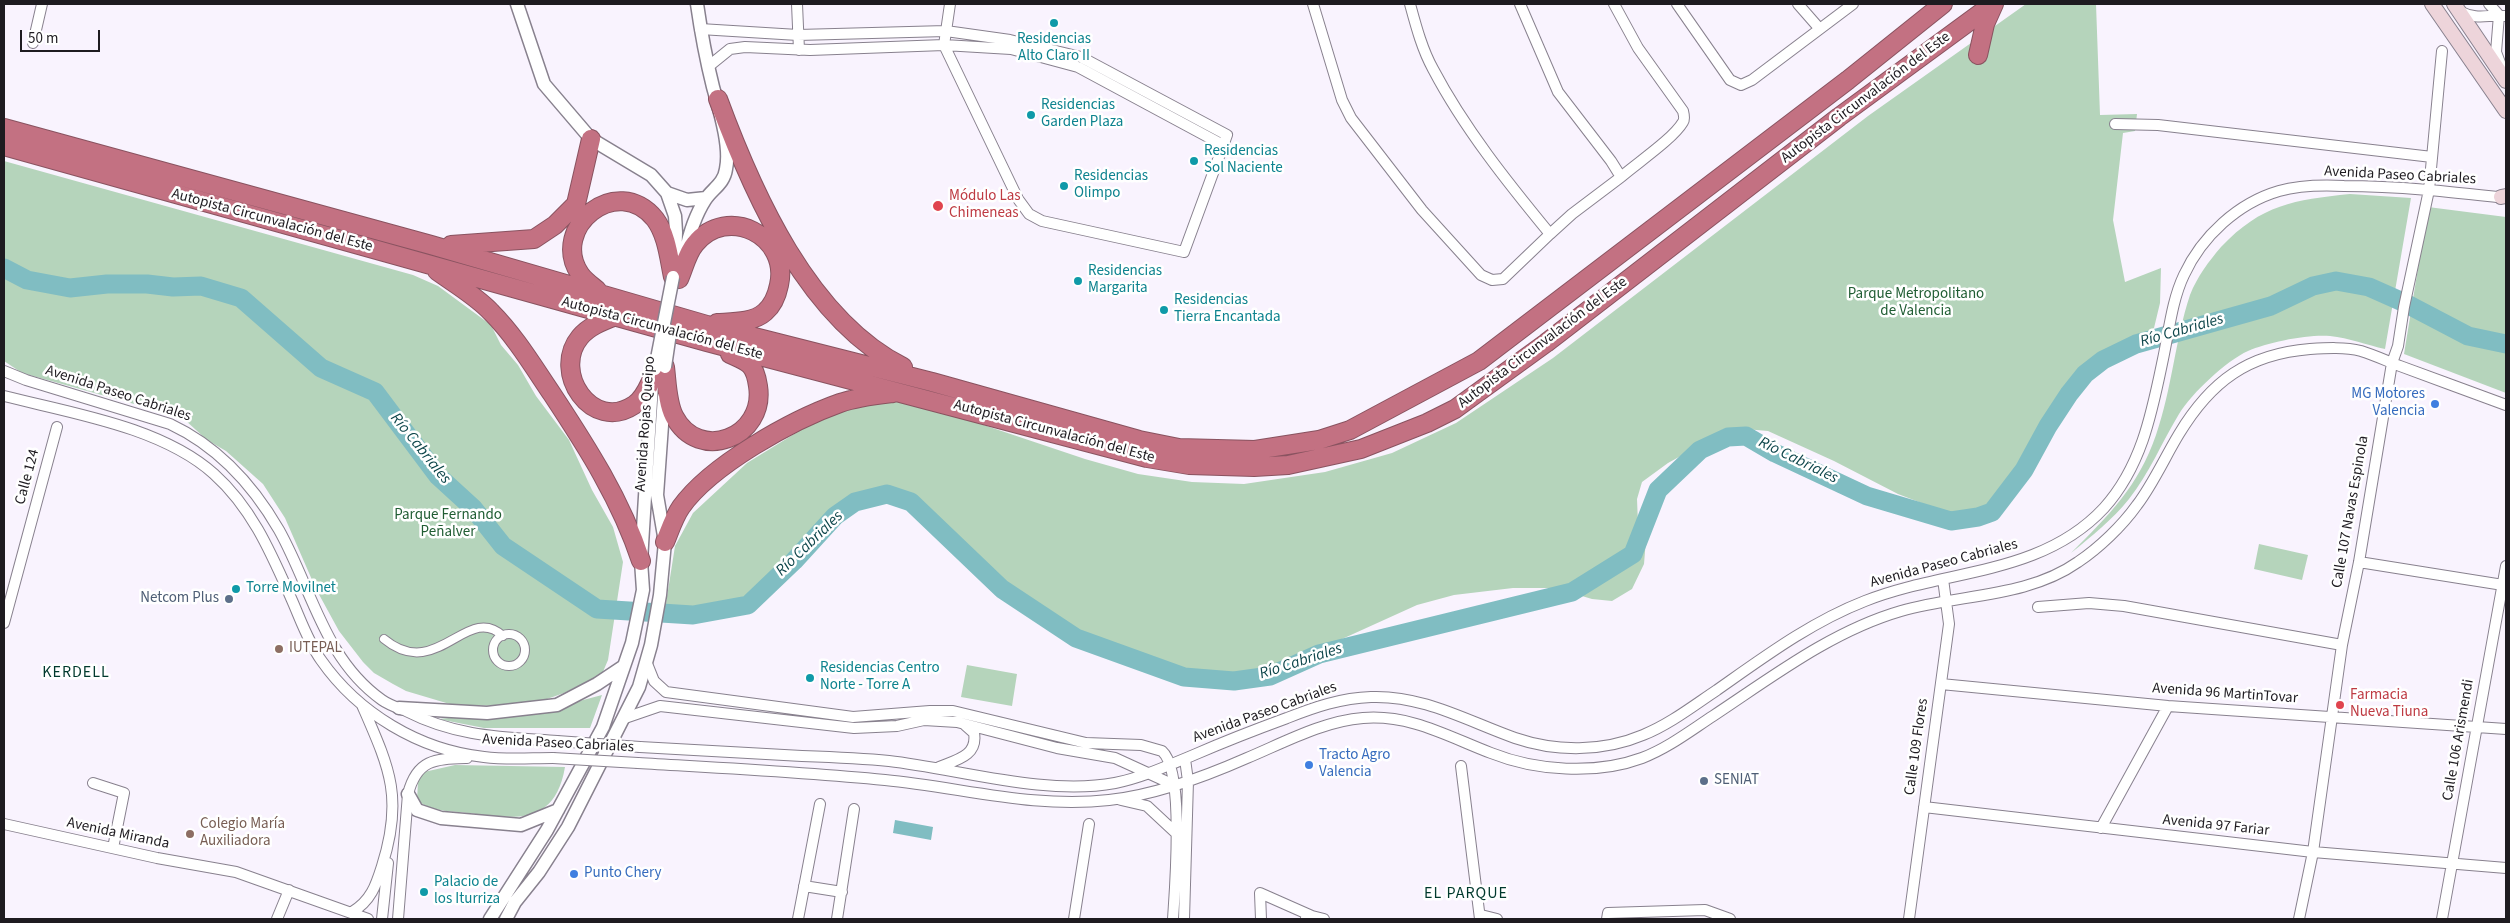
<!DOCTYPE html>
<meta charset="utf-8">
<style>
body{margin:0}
#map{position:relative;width:2510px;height:923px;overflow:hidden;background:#f9f3fe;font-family:"Source Sans 3",sans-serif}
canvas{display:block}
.frame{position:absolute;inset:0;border:5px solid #1e1b20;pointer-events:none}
.scale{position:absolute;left:20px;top:30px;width:80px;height:22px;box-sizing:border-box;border:2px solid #1e1b20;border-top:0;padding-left:6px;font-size:15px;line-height:18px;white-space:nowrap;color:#1e1b20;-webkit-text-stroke:4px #fff;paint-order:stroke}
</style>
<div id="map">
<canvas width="2510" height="923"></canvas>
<div class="frame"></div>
<div class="scale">50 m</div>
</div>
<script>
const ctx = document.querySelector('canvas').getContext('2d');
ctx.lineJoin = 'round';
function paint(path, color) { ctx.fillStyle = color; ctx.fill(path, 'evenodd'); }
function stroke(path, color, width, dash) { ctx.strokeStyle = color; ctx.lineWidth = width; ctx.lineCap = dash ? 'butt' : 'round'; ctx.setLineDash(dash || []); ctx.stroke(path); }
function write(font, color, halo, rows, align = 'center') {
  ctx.font = font + ' "Source Sans 3",sans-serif'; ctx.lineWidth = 5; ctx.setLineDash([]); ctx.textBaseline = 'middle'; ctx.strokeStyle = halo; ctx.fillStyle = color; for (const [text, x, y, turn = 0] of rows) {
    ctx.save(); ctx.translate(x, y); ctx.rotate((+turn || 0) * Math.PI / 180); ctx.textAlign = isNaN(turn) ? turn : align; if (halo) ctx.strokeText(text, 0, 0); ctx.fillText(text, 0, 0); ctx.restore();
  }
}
const green = new Path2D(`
 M2026,4H2096L2100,115L2137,114L2135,131L2123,133L2113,220L2125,282L2161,268L2160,303L2154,328L2115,350L2090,368L2063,403L2033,450L2014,489L1994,509L1953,515L1898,494L1834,461L1768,431L1745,429L1708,441L1668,463L1642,482L1637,499L1638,524L1646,539L1644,564L1632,589L1612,601L1592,599L1555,588H1513L1454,595L1417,605L1267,673L1233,678H1201L1165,671L1117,656L1062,630L1019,605L922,510L901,497L863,495L828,514L742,609L681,617L664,616L675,546L693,513L747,463L817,420L848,408L896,401L936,409L1085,459L1138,474L1192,482L1244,484L1325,472L1392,453L1456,423L1553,358L1868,116Z
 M4,161L413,275L438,286L491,325L501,345L518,365L536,396L569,440L592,490L613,527L623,562L608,660L602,674L564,693L547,699L504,706L453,705L406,691L393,684L374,673L363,662L339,631L316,589L285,518L263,484L226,451L207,440L185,420L174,415L22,373L4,361Z
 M2350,194L2411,198L2385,349C2367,345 2349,338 2330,336C2309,334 2268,342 2248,351C2226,361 2192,393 2179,414C2162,442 2149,474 2129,499C2112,520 2092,536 2071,553C2109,515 2138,487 2156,435C2172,389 2175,340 2190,295C2197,277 2209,261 2221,247C2262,204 2294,200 2350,194Z
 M2428,207L2506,217V393L2404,354Z
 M2259,544L2308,555L2302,580L2254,569Z
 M967,665L1017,674L1012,706L961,697Z
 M602,695L590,728H484L438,719L553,708Z
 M455,765L565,767C555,826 515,819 469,813C451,811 431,812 417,800L418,782L424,772Z`);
const water = new Path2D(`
 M895,820L933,827L931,840L893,833Z`);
const river = new Path2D(`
 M4,268L27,280L70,288L107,284H147L173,287L201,286L241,298L321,368L375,392L438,476L473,508L503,546L597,609L693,615L748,605L794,561L835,516L855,502L887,494L911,502L1002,589L1076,638L1184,677L1234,681L1270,676L1319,654L1572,592L1633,554L1658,490L1700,450L1728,437L1746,436L1775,453L1867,496L1951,521L1978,517L1992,512L2024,470L2048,426L2069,394L2085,374L2103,360L2136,344L2271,306L2313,286L2336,281L2369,287L2405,303L2468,336L2506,344`);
const pedestrian = new Path2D(`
 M493 650a16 16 0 1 1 32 0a16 16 0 1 1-32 0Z
 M384,639C437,683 467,602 503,636`);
const minor = new Path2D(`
 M797,4L799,50
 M1313,4L1342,100L1351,118L1422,210L1481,275L1492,280L1503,279L1550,234
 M1410,4C1416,26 1422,49 1433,69C1464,128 1508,183 1550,234L1572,214L1621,177L1611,161L1558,92L1520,4
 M1614,4L1638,48L1683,111C1684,115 1685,119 1683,122C1673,139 1637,163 1621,177
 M1677,4L1730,80L1741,85L1752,80L1853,4
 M1798,4L1819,28
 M2489,4L2499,15
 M2459,11C2479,21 2487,14 2506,16
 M2499,15L2496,52L2502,68
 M700,29L798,35L946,31L1010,40L1081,57L1227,135L1184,252L1042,221L1029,214L1018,199L944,45L950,4
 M33,43L42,4
 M709,66L730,49L745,47L810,50L944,45L1011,49L1078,67L1223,145
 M2115,124L2158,125L2432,157
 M4,371L26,380L170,424C217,446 253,485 279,530C312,589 324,659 382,700C389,705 398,708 406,711C457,737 501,737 557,741
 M4,396C71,413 162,427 214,474C252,508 271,553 291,598C300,618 308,642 321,660C358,713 419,750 484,757C507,760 530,758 553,758
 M2359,562L2503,585
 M2038,607L2089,603L2124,606L2342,645
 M4,623L57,427
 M646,661L654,681L666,692L853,717L930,711H953L1086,743L1141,745L1162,751C1185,771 1175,887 1173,919
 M1941,684L2168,706L2506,729
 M625,718L660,706L854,728L897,726L924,720L957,722L1057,748L1115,758L1174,785
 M640,747C694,750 748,753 802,756C831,757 860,758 889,761C959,769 1045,796 1115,783C1144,777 1169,765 1196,754C1226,741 1257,729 1287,718C1315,707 1341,698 1371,697C1423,695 1467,721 1515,738C1556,752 1603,752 1643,735C1670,724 1693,706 1717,690C1764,657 1811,622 1865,601C1945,569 2041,576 2104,508C2142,466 2152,412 2163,359C2169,331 2172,300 2184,275C2202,236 2238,203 2279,191C2300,185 2323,185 2344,186C2398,186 2452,192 2506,198
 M638,763C721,768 803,772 885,780C960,787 1034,809 1109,800C1156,795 1204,777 1247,758C1283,743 1323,721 1363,718C1410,714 1449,737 1491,753C1536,771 1596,775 1642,758C1668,748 1690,731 1713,716C1772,677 1832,631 1901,611C1959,594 2027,598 2078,562C2099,548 2122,526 2137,505C2153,484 2165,457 2179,434C2211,381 2248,354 2310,349C2327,348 2345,347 2361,351C2374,355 2387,361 2400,366C2435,379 2471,392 2506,405
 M1461,766L1480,919
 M939,767C956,760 978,756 974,733L965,725
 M93,783L124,793L113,848
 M1121,800L1147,806L1176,833
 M1924,807L2313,852L2506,868
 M4,824L157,858L236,872L368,919
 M2101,828L2168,706
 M804,886L842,892
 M352,912C371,901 376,885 382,866C404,797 389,767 362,705
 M1481,915L1497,919
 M1306,918L1312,916L1324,919
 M277,919L289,890
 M382,919L388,863
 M398,919L408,794C417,759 435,759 467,758
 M798,919L820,804
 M837,919L854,809
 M1074,919L1089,824
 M1184,919L1188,781L1185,759
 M1261,919L1260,893L1312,916
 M1607,919L1608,913L1705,910L1730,919
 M1909,919L1949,624L1943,579
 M2299,919L2313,852L2342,645L2359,562L2392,363L2398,346L2404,307L2429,190L2442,51
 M2442,919L2506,566`);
const tertiary = new Path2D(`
 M517,4L544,84L591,139L651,175L667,193L675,216L676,232L675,267
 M667,193L687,200L706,198
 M685,254C689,235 694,217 705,200C712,189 724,184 726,169C731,146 719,109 713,87C706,59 701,32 697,4
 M399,708L487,713L557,705L597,684L624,666
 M408,794L417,810L441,818L521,825L558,810
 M490,919L547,830L603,727L632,643L643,590L641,561L652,384
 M506,919L515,902L539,872L568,827L639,687L651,645L660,595L665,542L657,495L664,397`);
const secondary = new Path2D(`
 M2432,4L2506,111
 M2454,4L2506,81
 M2501,197L2506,196`);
const motorway = new Path2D(`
 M1978,55L1985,24L1994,4
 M718,99C753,194 808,319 903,367
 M4,128L431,245L707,325L932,382L1139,440L1179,448L1255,450L1319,440L1350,430L1479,361L1848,80L1943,4
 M4,146L707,342L1147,458L1189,465L1254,467L1288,465L1361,449L1427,423L1455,409L1546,343L1839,117L1993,4
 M451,245L534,239L555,225L576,204L591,139
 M437,271C455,284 476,296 491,312C515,336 533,366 552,394C587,447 621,500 641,561
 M679,279C684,268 687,253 695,244C727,204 790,236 779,285C777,295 772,306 765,312C753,323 731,322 717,323
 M597,290C591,285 584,280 580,274C549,228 617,172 655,219C667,235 669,258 673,277
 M616,316C603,321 589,326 580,337C551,372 592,433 634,405C644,399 648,387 653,377
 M665,367C667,383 667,402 674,416C699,464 766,437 758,386C757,379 755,370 750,365C745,360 736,357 730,354
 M665,542C670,530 674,517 681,507C711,465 792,420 840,403C857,397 876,395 893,393`);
const minorBridge = new Path2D(`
 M557,741L640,747
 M553,758L638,763`);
const tertiaryBridge = new Path2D(`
 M665,367L670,333
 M655,369L673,277`);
const markers = [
 [1054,23,5,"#0f9aa8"],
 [1031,115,5,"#0f9aa8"],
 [1194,161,5,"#0f9aa8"],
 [1064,186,5,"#0f9aa8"],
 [938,206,6,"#e0444e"],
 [1078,281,5,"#0f9aa8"],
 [1164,310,5,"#0f9aa8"],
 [2435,404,5,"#3f7fe0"],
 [236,589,5,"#0f9aa8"],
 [229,599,5,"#5c6f8a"],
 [279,649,5,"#8d6e63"],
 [810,678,5,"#0f9aa8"],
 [2340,705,5,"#e0444e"],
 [1309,765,5,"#3f7fe0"],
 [1704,781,5,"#5c6f8a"],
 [190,834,5,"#8d6e63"],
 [574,874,5,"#3f7fe0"],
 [424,892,5,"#0f9aa8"]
];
const cultureNames = [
 ["Residencias",1054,40,"center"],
 ["Alto Claro II",1054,57,"center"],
 ["Residencias",1041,106],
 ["Garden Plaza",1041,123],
 ["Residencias",1204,152],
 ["Sol Naciente",1204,169],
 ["Residencias",1074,177],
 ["Olimpo",1074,194],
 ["Residencias",1088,272],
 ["Margarita",1088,289],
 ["Residencias",1174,301],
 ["Tierra Encantada",1174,318],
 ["Torre Movilnet",246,589],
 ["Residencias Centro",820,669],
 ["Norte - Torre A",820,686],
 ["Palacio de",434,883],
 ["los Iturriza",434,900]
];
const streetNames = [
 ["Autopista Circunvalación del Este",1866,98,-37],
 ["Avenida Paseo Cabriales",2400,176,3],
 ["Autopista Circunvalación del Este",272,221,15],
 ["Autopista Circunvalación del Este",662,329,15],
 ["Autopista Circunvalación del Este",1543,343,-37],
 ["Avenida Paseo Cabriales",118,394,18],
 ["Avenida Rojas Queipo",646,424,-86],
 ["Autopista Circunvalación del Este",1054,432,15],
 ["Calle 124",28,477,-75],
 ["Calle 107 Navas Espinola",2351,512,-80],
 ["Avenida Paseo Cabriales",1944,564,-15],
 ["Avenida 96 MartinTovar",2225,694,4],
 ["Avenida Paseo Cabriales",1265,713,-20],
 ["Calle 106 Arismendi",2459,740,-80],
 ["Avenida Paseo Cabriales",558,744,3],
 ["Calle 109 Flores",1917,747,-82],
 ["Avenida 97 Fariar",2216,826,6],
 ["Avenida Miranda",118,834,12]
];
const healthNames = [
 ["Módulo Las",949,197],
 ["Chimeneas",949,214],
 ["Farmacia",2350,696],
 ["Nueva Tiuna",2350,713]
];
const parkNames = [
 ["Parque Metropolitano",1916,295],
 ["de Valencia",1916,312],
 ["Parque Fernando",448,516],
 ["Peñalver",448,533]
];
const shopNames = [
 ["MG Motores",2425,395,"right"],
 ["Valencia",2425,412,"right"],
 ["Tracto Agro",1319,756],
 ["Valencia",1319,773],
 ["Punto Chery",584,874]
];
const serviceNames = [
 ["Netcom Plus",219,599],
 ["SENIAT",1714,781,"left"]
];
const educationNames = [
 ["IUTEPAL",289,649],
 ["Colegio María",200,825],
 ["Auxiliadora",200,842]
];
const waterNames = [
 ["Río Cabriales",2182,331,-16],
 ["Río Cabriales",420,449,51],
 ["Río Cabriales",1798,461,26],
 ["Río Cabriales",810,544,-44],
 ["Río Cabriales",1301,662,-18]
];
const neighbourhoodNames = [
 ["KERDELL",76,673],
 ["EL PARQUE",1466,894]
];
paint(green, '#b5d4bb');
paint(water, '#80bdc2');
stroke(river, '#80bdc2', 19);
stroke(pedestrian, '#88818e', 10);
stroke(minor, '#88818e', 12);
stroke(tertiary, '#88818e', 15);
stroke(secondary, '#88818e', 16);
stroke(motorway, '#895360', 20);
stroke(pedestrian, '#fff', 8);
stroke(minor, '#fff', 10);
stroke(tertiary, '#fff', 12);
stroke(secondary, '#edd4da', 14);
stroke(motorway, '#c37182', 18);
stroke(minorBridge, '#88818e', 12, []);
stroke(tertiaryBridge, '#88818e', 15, []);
stroke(minorBridge, '#fff', 10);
stroke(tertiaryBridge, '#fff', 12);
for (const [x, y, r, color] of markers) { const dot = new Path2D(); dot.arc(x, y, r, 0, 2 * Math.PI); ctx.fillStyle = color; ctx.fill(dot); stroke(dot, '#fff', 2); }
write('15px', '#0d838f', '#fff', cultureNames, 'left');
write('15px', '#1e1b20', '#fff', streetNames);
write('15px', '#be3a42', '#fff', healthNames, 'left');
write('15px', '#205d33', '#fff', parkNames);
write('15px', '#366cbe', '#fff', shopNames, 'left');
write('15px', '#4e5e75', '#fff', serviceNames, 'right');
write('15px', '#785e54', '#fff', educationNames, 'left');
write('italic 16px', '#0e464b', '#fff', waterNames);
ctx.letterSpacing = '1px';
write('16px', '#00392d', '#fff', neighbourhoodNames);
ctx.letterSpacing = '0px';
</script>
